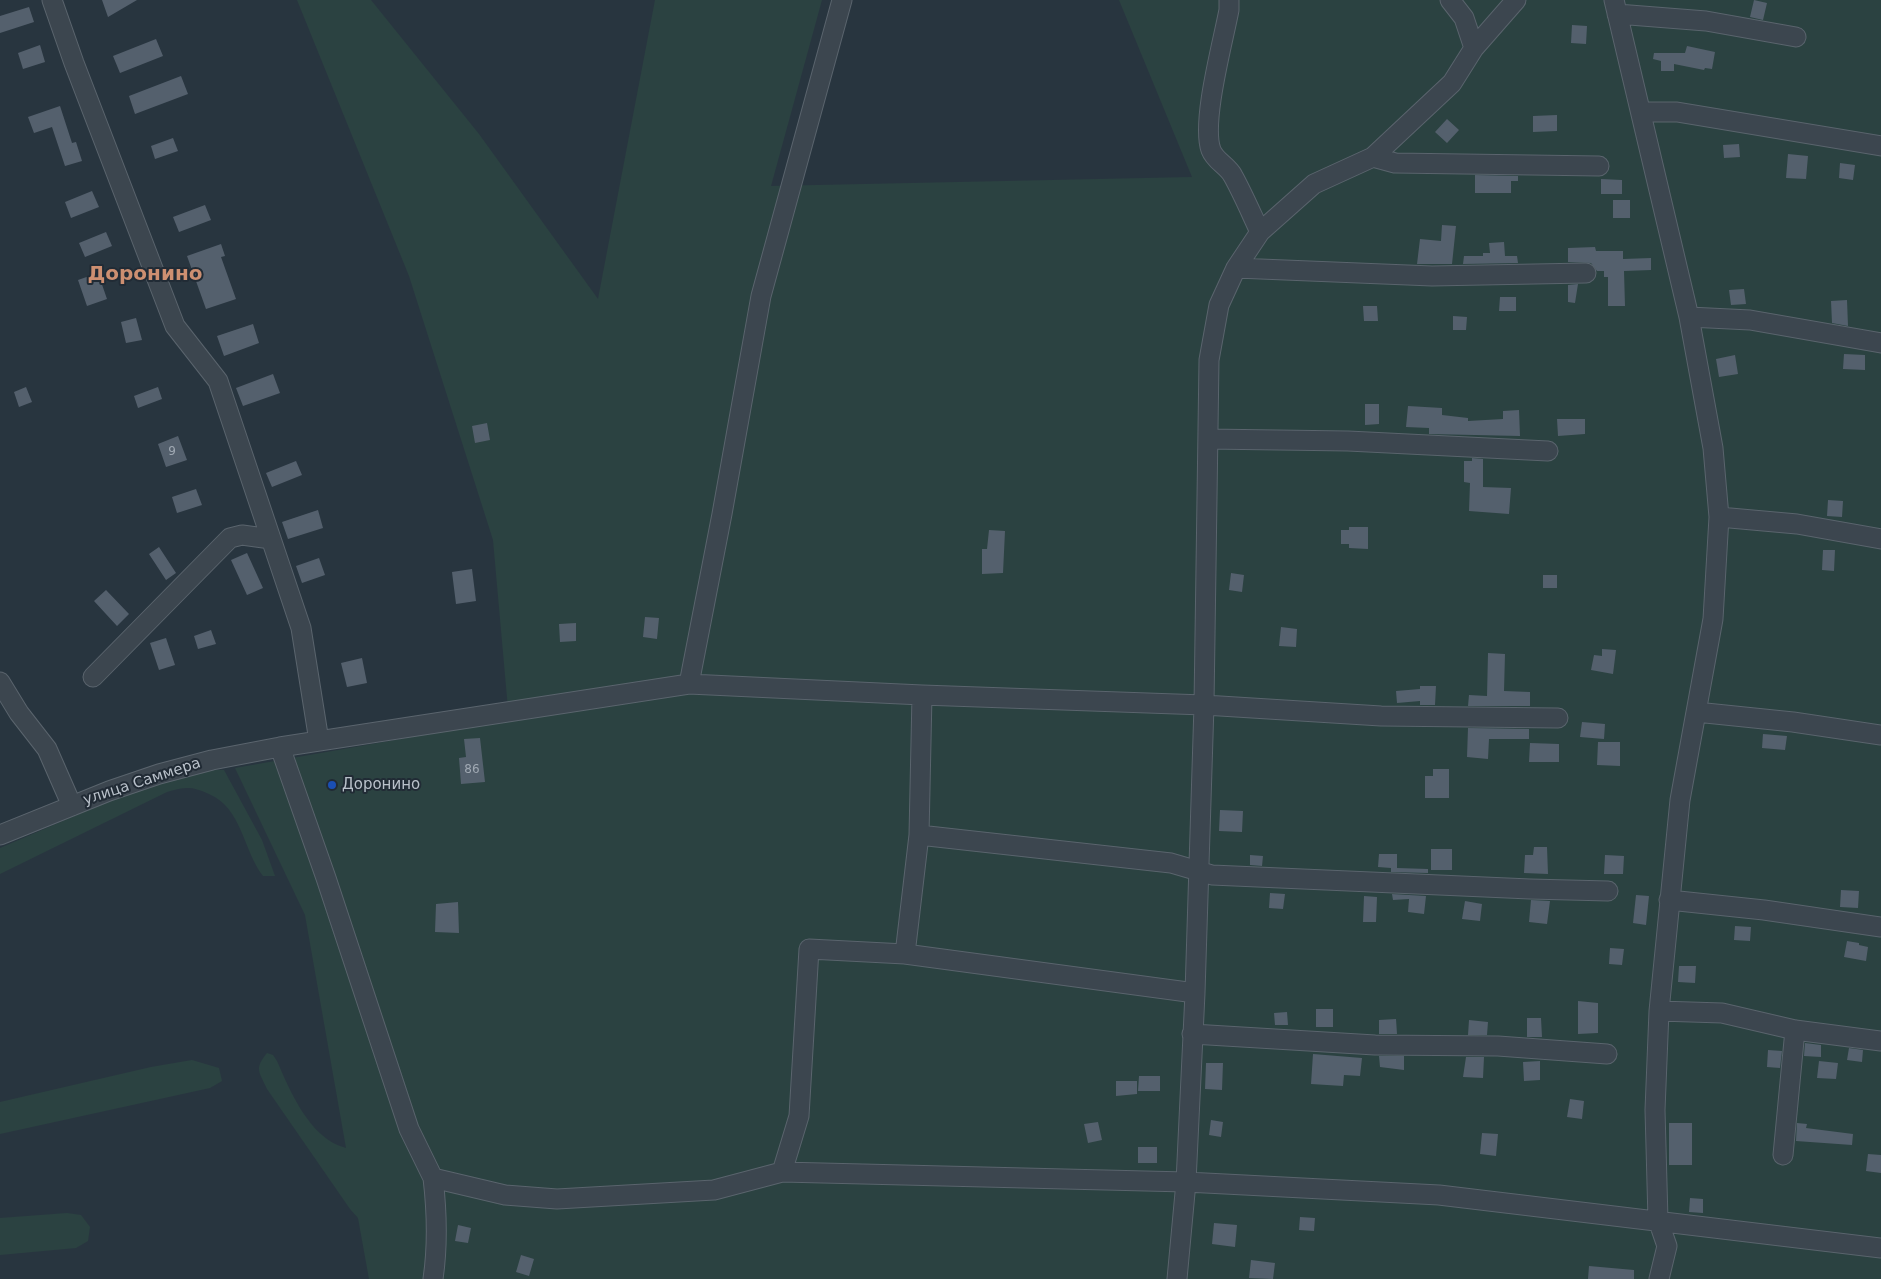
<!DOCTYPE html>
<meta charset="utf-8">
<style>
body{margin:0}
canvas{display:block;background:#28353f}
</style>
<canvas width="1881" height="1279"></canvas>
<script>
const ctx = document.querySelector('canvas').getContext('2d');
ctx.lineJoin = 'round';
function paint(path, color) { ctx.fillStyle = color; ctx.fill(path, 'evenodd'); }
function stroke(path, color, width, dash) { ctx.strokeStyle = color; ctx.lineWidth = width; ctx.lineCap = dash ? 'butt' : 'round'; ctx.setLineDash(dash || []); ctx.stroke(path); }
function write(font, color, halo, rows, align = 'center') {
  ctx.font = font + ' "DejaVu Sans",sans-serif'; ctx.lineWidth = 4; ctx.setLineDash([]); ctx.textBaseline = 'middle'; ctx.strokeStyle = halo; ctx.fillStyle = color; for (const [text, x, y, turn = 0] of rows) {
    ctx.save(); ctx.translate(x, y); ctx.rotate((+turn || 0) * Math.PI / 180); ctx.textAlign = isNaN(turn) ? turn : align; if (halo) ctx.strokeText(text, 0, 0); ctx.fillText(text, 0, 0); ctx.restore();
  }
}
const green = new Path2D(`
 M297,0H371L479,134L598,299L655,0H822L771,186L1192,177L1119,0H1881V1279H369L358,1218L350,1209L267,1089C259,1071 254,1069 267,1053L273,1055L277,1061C290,1091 310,1139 346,1148L305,915L235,768L509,720L493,540L409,276Z
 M202,769L224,770L262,840L275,876H263C243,850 242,808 209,794C191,786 186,787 167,792L0,874V848L163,778Z
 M192,1060L219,1068L222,1081L210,1088L0,1134V1102L151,1067Z
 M67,1213L81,1215L90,1227L88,1241L76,1248L0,1255V1218Z`);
const building = new Path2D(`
 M102,0H137L108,17Z
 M1754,0L1767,3L1763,20L1750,17Z
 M29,7L34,22L0,33V16Z
 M1572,25L1587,26L1586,44L1571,43Z
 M156,39L163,56L120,73L113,56Z
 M40,45L45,62L23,69L18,53Z
 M1687,46L1715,52L1712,69L1705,68L1704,70L1674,64V71H1661V61L1653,59L1654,53H1685Z
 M181,76L188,94L135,114L129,96Z
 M60,106L72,143L76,142L82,161L65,166L52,127L34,133L28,117Z
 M1557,115V131L1533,132V116Z
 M1447,119L1459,130L1447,143L1435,132Z
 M173,138L178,151L155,159L151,146Z
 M1739,144L1740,157L1724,158L1723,145Z
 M1788,154L1808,156L1806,179L1786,178Z
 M1840,163L1855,165L1853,180L1839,178Z
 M1475,175L1518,176V181H1511V193H1475Z
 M1601,179L1622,180V194H1601Z
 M92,191L99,207L71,218L65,202Z
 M1613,200H1630V218H1613Z
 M205,205L211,220L179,232L173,217Z
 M1442,225L1456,226L1452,264H1417L1420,239L1441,241Z
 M106,232L112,246L85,257L79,243Z
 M1504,242L1505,256H1517L1518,263L1463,264L1464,256H1483V253H1490L1489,243Z
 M221,244L225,256L221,257L236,299L206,309L187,256Z
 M1595,247L1596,251H1623V259L1651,258V270L1624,271L1625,306H1608V277H1604V271H1597L1591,263L1568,262V248Z
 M98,273L107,299L87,306L78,280Z
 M1578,284L1575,303L1568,302V285Z
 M1744,289L1746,304L1731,305L1729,290Z
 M1500,297H1516V311H1499Z
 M1847,300L1848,326L1832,323L1831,301Z
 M1363,306H1377L1378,321H1364Z
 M1453,316L1467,317L1466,330H1453Z
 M136,318L142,340L126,343L121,322Z
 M253,324L259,343L224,356L217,336Z
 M1844,354L1865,355V370L1843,369Z
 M1735,355L1738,374L1719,377L1716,359Z
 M273,374L280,393L243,406L236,388Z
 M26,387L32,402L19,407L14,392Z
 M158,387L162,399L138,408L134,396Z
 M1365,404H1379V424L1365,425Z
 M1408,406L1442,408V415L1468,418V421L1503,419V411L1519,410L1520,436L1429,434V428L1406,427Z
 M1557,419H1585V434L1558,436Z
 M487,423L490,440L475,443L472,426Z
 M178,436L187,460L166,467L158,444Z
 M1472,458L1483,459V487L1511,488L1509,514L1469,511L1470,483L1464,482V461H1472Z
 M296,461L302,475L272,487L266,473Z
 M196,489L202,505L177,513L172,497Z
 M1828,500L1843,501L1842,517L1827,516Z
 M318,510L323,528L288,539L282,522Z
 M1349,527H1368V549L1349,548V544H1341V530H1349Z
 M989,530L1005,531L1003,573L982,574V549H987Z
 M159,547L176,573L166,580L149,554Z
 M1823,550H1835L1834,571L1822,570Z
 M247,553L263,588L247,595L231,560Z
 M319,558L325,575L302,583L296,566Z
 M472,569L476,601L456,604L452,572Z
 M1231,573L1244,575L1242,592L1229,590Z
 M1543,575H1557V588H1543Z
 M106,590L129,614L117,626L94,601Z
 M645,617L659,618L657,639L643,637Z
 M576,623V641L560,642L559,624Z
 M1281,627L1297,629L1296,647L1279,646Z
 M211,630L216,644L198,649L194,636Z
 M166,638L175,665L159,670L150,643Z
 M1602,649L1616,650L1613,674L1591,670L1594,655L1602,656Z
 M1488,653L1505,654L1504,691L1530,692V706H1468L1469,695L1487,696Z
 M362,658L367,683L347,687L341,663Z
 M1420,686H1436L1435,705H1420V701L1397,703L1396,691L1420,689Z
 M1582,722L1605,724L1604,739L1580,737Z
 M1468,728L1529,729V739H1489L1488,759L1467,757Z
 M1763,734L1787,736L1785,750L1762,748Z
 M480,738L485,782L461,784L459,758L466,757L464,739Z
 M1598,742H1620V766L1597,765Z
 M1530,743L1559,744V762H1529Z
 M1433,769H1449V798H1425V776H1433Z
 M1220,810L1243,811L1242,832L1219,831Z
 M1534,847H1547L1548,874L1524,873L1525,855H1533Z
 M1431,849H1452V870H1431Z
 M1379,854H1397V868L1428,869V873L1391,872V868L1378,867Z
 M1250,855L1263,856L1262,866L1250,865Z
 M1605,855L1624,856L1623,874H1604Z
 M1841,890L1859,891L1858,908L1840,907Z
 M1270,893L1285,894L1283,909L1269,908Z
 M1392,894L1426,896L1424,914L1408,912L1409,899L1393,900Z
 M1636,895L1649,896L1646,925L1633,923Z
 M1364,896L1377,897L1376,922H1363Z
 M1531,900L1550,901L1547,924L1529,922Z
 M1465,901L1482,904L1480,921L1462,919Z
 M458,902L459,933L435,932L436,904Z
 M1735,926L1751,927L1750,941L1734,940Z
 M1847,941L1859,943V945L1868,947L1866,961L1844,957Z
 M1610,948L1624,949L1622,965L1609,964Z
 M1679,966H1696L1695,983L1678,982Z
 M1578,1001L1598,1003V1033L1578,1034Z
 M1316,1009H1333V1027H1316Z
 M1287,1012L1288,1025H1275L1274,1013Z
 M1527,1018H1541L1542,1037H1527Z
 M1396,1019L1397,1034H1379V1020Z
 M1469,1020L1488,1022L1487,1035H1468Z
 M1805,1043L1821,1045V1057L1804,1056Z
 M1849,1048L1863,1050L1862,1062L1847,1060Z
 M1768,1050L1782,1051L1780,1068L1767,1067Z
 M1313,1054L1362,1058L1360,1076L1344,1075L1343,1086L1311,1084Z
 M1379,1056H1404V1070L1380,1067Z
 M1466,1057H1484L1483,1078L1463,1077Z
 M1540,1061V1080L1524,1081L1523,1062Z
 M1819,1061L1838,1063L1836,1079L1817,1078Z
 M1206,1063H1223L1222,1090L1205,1089Z
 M1139,1076H1160V1091H1138Z
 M1116,1081H1137V1094L1116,1096Z
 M1570,1099L1584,1101L1582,1119L1567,1117Z
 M1211,1120L1223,1122L1221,1137L1209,1135Z
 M1098,1122L1102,1140L1088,1143L1084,1124Z
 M1669,1123H1692V1165H1669Z
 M1797,1123L1807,1124L1806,1128L1853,1134L1852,1145L1796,1141Z
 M1482,1133L1498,1134L1496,1156L1480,1154Z
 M1138,1147H1157V1163H1138Z
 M1868,1154L1881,1155V1173L1866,1171Z
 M1690,1198L1703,1199V1213L1689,1212Z
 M1300,1217L1315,1218L1314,1231L1299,1230Z
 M1214,1223L1237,1225L1235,1247L1212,1244Z
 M458,1225L471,1228L468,1243L455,1241Z
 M521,1255L534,1259L529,1276L516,1272Z
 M1251,1260L1275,1263L1273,1279L1249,1278Z
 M1589,1266L1634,1270V1279H1588Z`);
const minor = new Path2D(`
 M52,0L74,63L175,326L218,381L301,628L319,741
 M1229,0V10C1223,42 1201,122 1211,150C1215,161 1228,166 1233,176C1243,194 1251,213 1260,232
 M1450,0L1464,18L1474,48
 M1614,0L1689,317L1713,448L1719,517L1713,619L1680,800L1659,1011L1655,1110L1658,1220L1667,1246L1659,1279
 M1617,14L1706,21L1796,37
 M1641,112H1677L1881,146
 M1373,157L1395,163L1599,166
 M1236,268L1432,276L1586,273
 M1689,317L1750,320L1881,343
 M1208,439L1348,441L1548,451
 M1719,517L1797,524L1881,539
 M93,677L230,538L242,535L271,539
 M0,682L19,713L47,749L72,806
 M689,684L722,514L761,296L842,0
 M1696,712L1793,722L1881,735
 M280,747L326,878L409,1129L433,1178L505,1195L557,1199L714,1190L782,1172L1186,1182L1439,1195L1881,1248
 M0,835L109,791L159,774L212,760L280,747L689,684L922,695L1204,705L1381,716L1558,718
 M919,835L922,695
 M1669,900L1764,910L1881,927
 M905,954L919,835L1171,863L1212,875L1530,889L1608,891
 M1659,1011L1722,1013L1795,1030L1881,1041
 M1192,1034L1375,1045L1498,1046L1607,1054
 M1783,1155L1795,1030
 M782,1172L799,1116L809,949L905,954L1195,993
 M433,1279C438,1245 437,1212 433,1178
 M1177,1279L1186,1182L1195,993L1204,705L1209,360L1219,305L1236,268L1260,232L1314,184L1373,157L1452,83L1474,48L1516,0`);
const markers = [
 [332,785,5,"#1a4fb4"]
];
const numberNames = [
 ["9",172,452],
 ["86",472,770]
];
const streetNames = [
 ["улица Саммера",142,782,-18]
];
const poiNames = [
 ["Доронино",342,785]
];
const districtNames = [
 ["Доронино",145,275]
];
paint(green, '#2b4241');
paint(building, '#54606d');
stroke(minor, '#5a646d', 21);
stroke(minor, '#3c464f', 19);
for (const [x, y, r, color] of markers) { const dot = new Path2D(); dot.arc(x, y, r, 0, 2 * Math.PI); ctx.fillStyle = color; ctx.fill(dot); stroke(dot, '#212b35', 2); }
write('12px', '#a0a9b3', null, numberNames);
write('15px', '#b9c1ca', '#212b35', streetNames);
write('15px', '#b9c1ca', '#212b35', poiNames, 'left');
write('bold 20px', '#cd8f71', '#212b35', districtNames);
</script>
